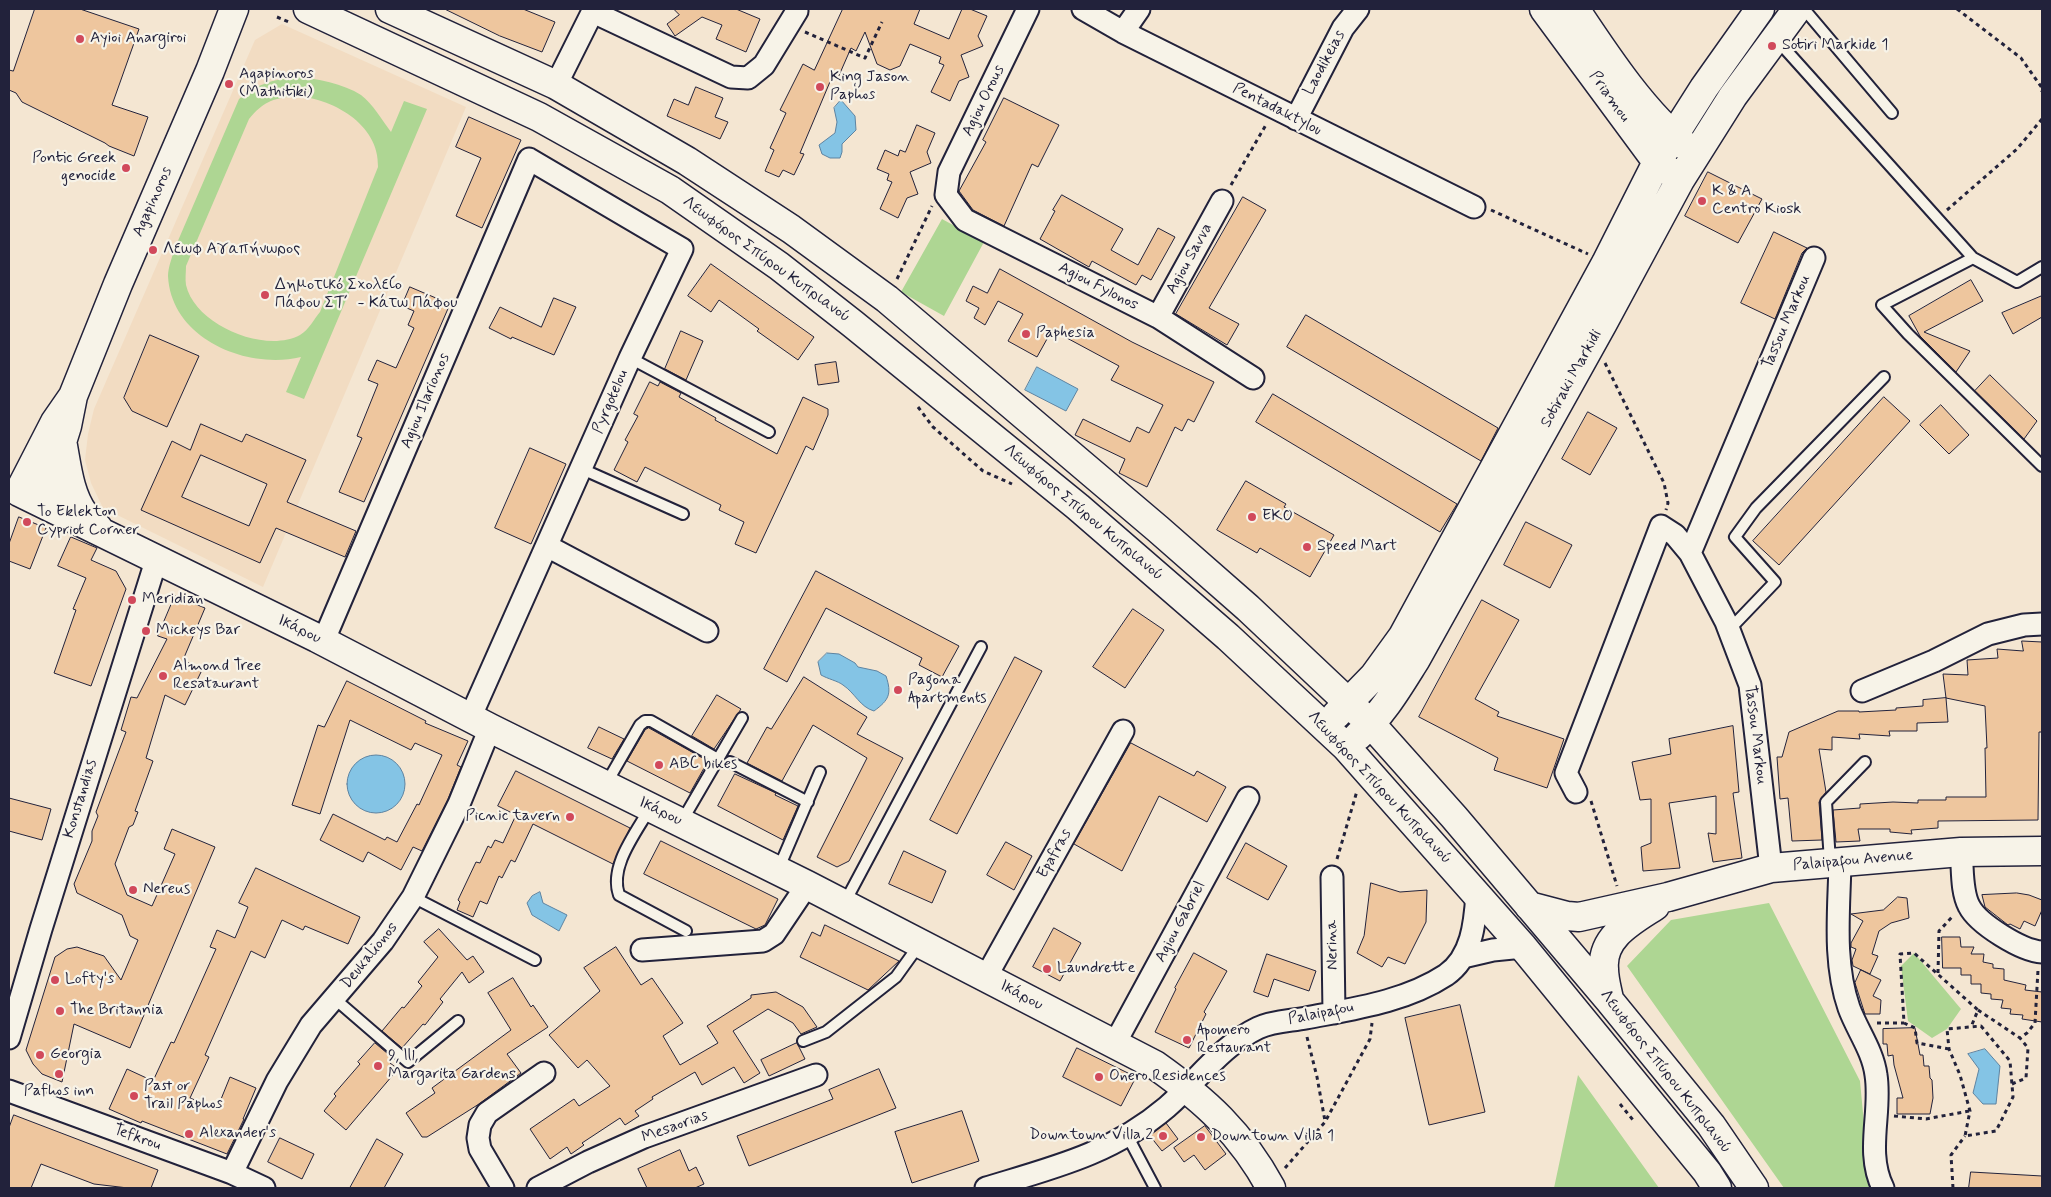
<!DOCTYPE html>
<meta charset="utf-8">
<style>
body{margin:0}
#map{position:relative;width:2051px;height:1197px;overflow:hidden;background:#f4e6d2;font-family:Mynerve,sans-serif}
canvas{display:block}
.frame{position:absolute;inset:0;border:10px solid #22223b;pointer-events:none}
</style>
<div id="map">
<canvas width="2051" height="1197"></canvas>
<div class="frame"></div>
</div>
<script>
const ctx = document.querySelector('canvas').getContext('2d');
ctx.lineJoin = 'round';
function paint(path, color) { ctx.fillStyle = color; ctx.fill(path, 'evenodd'); }
function stroke(path, color, width, dash) { ctx.strokeStyle = color; ctx.lineWidth = width; ctx.lineCap = dash ? 'butt' : 'round'; ctx.setLineDash(dash || []); ctx.stroke(path); }
function write(font, color, halo, rows, align = 'center') {
  ctx.font = font + ' Mynerve,sans-serif'; ctx.lineWidth = 4.5; ctx.setLineDash([]); ctx.textBaseline = 'middle'; ctx.strokeStyle = halo; ctx.fillStyle = color; for (const [text, x, y, turn = 0] of rows) {
    ctx.save(); ctx.translate(x, y); ctx.rotate((+turn || 0) * Math.PI / 180); ctx.textAlign = isNaN(turn) ? turn : align; if (halo) ctx.strokeText(text, 0, 0); ctx.fillText(text, 0, 0); ctx.restore();
  }
}
const built = new Path2D(`
 M282,24L466,107L263,587L103,508L91,483L85,460L88,434L94,409L255,40Z`);
const green = new Path2D(`
 M296,77C316,78 344,84 361,95C373,104 382,120 391,132L404,101L427,109L304,399L286,392L301,357C247,370 171,339 168,276C168,268 172,258 174,250L239,99C259,83 272,80 296,77ZM293,96C331,97 380,124 378,167L320,312C314,319 309,330 300,335C265,354 195,325 186,285C185,279 186,272 186,266L249,119C263,102 272,99 293,96Z
 M942,219L984,242L944,316L901,292Z
 M1769,903L1860,1081L1870,1188H1784L1627,966L1671,920Z
 M1914,953L1961,1009L1947,1029L1932,1038L1908,1021L1901,966Z
 M1578,1075L1659,1188H1554Z`);
const water = new Path2D(`
 M841,100L855,116L856,130L842,144V152L840,158H830L822,154L819,145L835,133L837,122L834,108Z
 M1037,367L1078,389L1066,411L1025,390Z
 M827,653L839,654L855,663L858,667L877,671L886,676C892,694 889,700 874,711C860,707 855,693 843,685C838,681 828,679 821,675L818,662Z
 M347 784a29 29 0 1 1 58 0a29 29 0 1 1-58 0Z
 M540,892L543,903L567,915L559,931L532,915L527,903L532,896Z
 M1985,1049L2000,1066L1996,1104H1983L1973,1093L1979,1069L1968,1054Z`);
const building = new Path2D(`
 M35,9H80L139,29L112,105L148,117L134,156L109,146L105,143L22,102L16,93L9,90V70L13,71Z
 M445,9H523L555,22L542,52L500,36Z
 M674,9H736L760,19L746,52L716,39L722,25L702,17L675,36L667,24L679,15Z
 M843,9H920L914,24L949,39L962,9H970L987,16L978,36L983,46L961,55L969,77L959,81L950,101L931,92L944,65L939,63L941,57L910,44L900,66L890,70L877,64L865,32L856,51L851,48L837,80L832,77L800,153L804,154L794,175L783,170L779,177L765,171L774,150L770,148L786,113L780,110L803,64L814,70Z
 M696,87L723,98L715,117L728,122L720,139L667,116L674,99L688,105Z
 M1004,98L1059,125L1038,167L1032,164L1004,226L973,210L959,191L986,142L983,140Z
 M469,117L521,140L482,228L456,216L481,158L456,147Z
 M917,125L935,133L927,152L931,163L910,172L918,194L907,198L898,218L880,209L892,182L887,180L889,174L877,169L885,150L898,156L900,150L905,152Z
 M1708,172L1762,199L1738,243L1685,216Z
 M1062,195L1123,229L1111,250L1138,265L1158,228L1175,237L1151,280L1142,275L1136,285L1092,261L1089,267L1040,239L1055,211L1053,210Z
 M1243,197L1266,210L1209,308L1239,324L1227,345L1176,314Z
 M1774,232L1807,248L1802,253L1775,319L1741,303Z
 M711,264L814,337L798,360L757,331L759,329L719,300L711,312L688,296Z
 M1000,269L1132,342L1214,382L1194,422L1188,419L1182,431L1175,427L1147,487L1119,473L1125,459L1075,435L1083,419L1130,442L1137,427L1149,433L1163,405L1111,380L1119,366L1052,330L1037,357L1008,341L1023,314L998,301L985,325L974,318L979,308L966,301L973,286L987,293Z
 M1971,280L1983,301L1924,332L1970,351L1956,372L1920,336L1909,316Z
 M410,287L450,304L364,502L339,492L362,438L357,436L378,384L368,380L377,360L396,368L414,328L408,325L414,311L402,306Z
 M2042,296V317L2013,334L2002,313Z
 M554,298L576,307L554,355L512,337L511,339L489,328L500,307L541,327Z
 M1306,315L1498,428L1481,461L1287,347Z
 M681,331L703,341L686,380L665,369Z
 M150,335L199,356L167,427L132,411L124,398Z
 M836,362L839,382L818,385L815,365Z
 M1990,375L2037,421L2024,439L1975,391Z
 M650,382L658,386L660,382L681,393L679,397L716,418L715,420L777,454L803,397L828,409V415L813,450L806,446L756,553L735,544L744,522L719,510L721,505L645,467L637,482L614,470L628,442L625,440L638,416L634,414Z
 M1273,394L1457,504L1440,532L1256,422Z
 M1884,397L1910,421L1779,565L1753,541Z
 M1941,405L1969,435L1949,454L1920,425Z
 M1588,412L1617,428L1590,475L1562,459Z
 M201,424L242,442L246,434L306,460L287,502L356,531L345,557L276,528L260,563L141,510L172,441L190,450ZM201,455L267,484L249,526L182,497Z
 M530,448L566,464L531,544L495,528Z
 M1246,481L1286,504L1284,507L1334,535L1310,577L1260,548L1257,553L1217,530Z
 M19,517L46,528L30,569L9,561V544Z
 M1526,522L1572,545L1550,588L1504,565Z
 M71,537L97,548L91,560L116,571L126,589L91,686L54,673L76,610L73,609L86,578L58,566Z
 M816,571L959,646L942,677L919,665L922,658L826,608L787,682L764,669Z
 M175,596L205,608L183,660L202,670L185,705L165,695L146,758L153,761L135,811L138,812L133,825L129,827L115,864L127,895L152,906L175,854L164,849L172,829L215,847L130,1048L74,1024L62,1082L42,1074L33,1064L26,1050L55,957L67,949L77,947L104,956L121,980L138,940L130,936L122,915L77,893L74,884L92,841V831L98,816L96,812L126,732L121,730L131,697L137,698L167,639L158,636Z
 M1482,600L1519,620L1475,699L1499,712L1497,716L1564,739L1547,788L1494,770L1498,758L1419,717Z
 M1133,609L1164,630L1125,688L1093,667Z
 M2022,641L2042,642V732H2039L2038,820L1938,821V828L1911,830L1912,834L1890,832V829H1858L1860,841L1836,842L1833,810L1860,808V804L1893,802L1918,803V800H1946V797H1986L1985,748H1987L1985,706L1946,698L1943,674L1968,675L1967,660L1998,658L1997,649L2023,651Z
 M1015,657L1042,671L957,834L930,820Z
 M804,677L867,717L857,734L903,758L849,861L837,867L817,857L867,758L813,725L782,781L747,763L767,727L771,729Z
 M347,681L426,721L425,723L468,741L457,765L461,767L448,799L422,851L413,847L401,870L368,852L363,862L320,840L333,814L385,840L387,837L397,842L417,804L419,805L442,755L415,743L411,750L350,720L320,814L292,805L318,725L324,727Z
 M717,695L741,709L714,749L692,736Z
 M1946,698L1948,722L1917,723V731H1889L1890,736L1859,734L1860,739L1832,737V750L1819,749L1826,792L1819,802L1822,840L1792,841L1788,798L1780,799L1777,757H1782L1789,732L1838,711H1859V712L1896,710V708L1923,706V700Z
 M1733,726L1739,792L1733,793L1742,858L1713,862L1708,833L1716,834V796L1669,803L1680,868L1643,871L1641,847L1651,843V799L1640,800L1632,762L1671,754L1669,739Z
 M599,727L624,739L612,759L588,748Z
 M649,728L708,761L690,793L627,761L645,730Z
 M1131,743L1194,776L1197,771L1226,787L1207,822L1159,796L1122,871L1074,844Z
 M516,771L630,828L613,864L533,824L515,862L511,860L502,878L499,876L487,904L480,901L473,917L457,910L460,902L458,900L476,862L480,863L488,846L491,848L495,840L503,843L516,815L498,806Z
 M735,774L776,793L775,795L798,806L783,840L718,806Z
 M9,798L51,809L42,840L9,831Z
 M661,841L778,899L765,925L756,929L644,874Z
 M1006,842L1032,856L1014,890L987,875Z
 M1246,843L1287,866L1268,900L1227,878Z
 M904,851L946,871L932,903L889,884Z
 M256,868L360,917L348,944L305,926L303,930L282,920L265,958L251,951L205,1055L209,1057L190,1098L217,1109L230,1077L256,1088L243,1119H244L227,1154L142,1121L141,1123L109,1109L127,1069L153,1081L171,1042L174,1043L216,949L210,947L217,930L235,938L248,907L239,903Z
 M1371,883L1400,892L1427,890L1426,922L1405,964L1388,957L1382,967L1357,953L1364,936Z
 M2017,893L2029,895L2042,900V910L2035,926L2024,921L2020,929L2010,924L2008,925L1985,907L1982,895Z
 M1898,897L1907,898L1909,918L1891,923L1879,931L1872,954L1878,956L1870,974L1853,966L1852,960L1856,949L1851,947V943L1863,921L1851,914L1883,910Z
 M825,925L899,961L868,990L800,957L812,932L820,936Z
 M1054,928L1081,943L1060,981L1033,967Z
 M439,929L467,960L473,956L484,972L469,983L462,972L440,999L443,1002L425,1025L423,1024L402,1048L382,1031L402,1007L404,1008L422,986L418,982L438,957L424,942Z
 M1942,937H1960L1961,947H1974L1971,954H1984L1983,962L1993,964V968L2004,969V980L2026,985L2025,990L2042,992V1022L2022,1019L2023,1015L2010,1014L2011,1009L2001,1008L2003,1000L1991,999V994L1981,993V984H1971V975H1961V968H1943Z
 M616,947L641,985L652,978L683,1023L663,1036L680,1065L718,1043L707,1026L751,998V995L776,992L803,1007L817,1027L801,1034L793,1023L768,1009L733,1031L760,1073L744,1083L734,1067L702,1085L695,1072L652,1097L653,1099L635,1111L639,1116L625,1125L620,1118L582,1143L584,1145L571,1154L567,1147L550,1159L530,1129L574,1099L579,1106L610,1086L587,1060L578,1068L549,1035L600,991L584,968Z
 M1194,953L1227,971L1204,1012L1206,1014L1189,1048L1155,1032L1176,989L1175,988Z
 M1267,954L1316,971L1309,991L1274,979L1268,997L1254,992Z
 M1861,970L1881,980L1873,996L1881,1000L1880,1014H1865L1864,1011L1855,983Z
 M513,978L531,1007L533,1005L548,1027L507,1054L521,1073L479,1104L427,1137H422L406,1113L435,1093L432,1088L511,1030L488,993Z
 M1460,1005L1485,1112L1429,1125L1405,1018Z
 M1915,1028L1920,1055H1923L1924,1066H1929L1930,1078L1932,1080L1933,1098L1930,1114H1897V1098H1903L1894,1065L1893,1055L1888,1056L1887,1044H1883V1029Z
 M375,1043L394,1059L390,1063L398,1069L346,1130L324,1111L336,1096L334,1094L360,1064L358,1062Z
 M797,1043L805,1059L769,1076L761,1060Z
 M1077,1048L1136,1077L1121,1106L1063,1077Z
 M879,1069L896,1108L749,1166L737,1136L833,1099L829,1090Z
 M962,1111L979,1161L912,1183L895,1132Z
 M14,1115L158,1170L151,1188H128L94,1184L41,1164L31,1188H9V1128Z
 M1166,1123L1178,1139L1162,1151L1150,1136Z
 M1205,1126L1226,1154L1205,1170L1194,1155L1184,1162L1174,1148Z
 M280,1138L314,1154L302,1179L268,1162Z
 M377,1139L403,1154L384,1188H350Z
 M680,1150L689,1171L696,1167L704,1184L695,1188H647L638,1169Z
 M1971,1172L2042,1176V1188H1969Z`);
const path = new Path2D(`
 M1957,9L2021,58L2042,88V92
 M277,17L291,23
 M805,32L865,58L882,22
 M1231,185L1267,123
 M1491,210L1588,254
 M1947,210L2017,149L2042,119
 M897,279L932,206
 M1605,363L1664,483L1668,503L1666,510
 M918,407L933,427L983,471L1012,484
 M1591,801L1617,886
 M1337,859L1357,791
 M1938,973L1939,931L1953,916
 M1978,1010L2020,1038L2027,1033L2035,1023L2038,970
 M1877,1023H1904
 M1981,1026L2010,1061L2013,1097L1996,1131L1965,1136L1970,1111L1960,1075L1949,1049L1947,1029Z
 M1307,1037L1317,1077L1325,1121
 M1949,1049L1917,1043L1915,1028L1904,1023L1900,954L1914,953L1978,1010L1971,1027
 M2012,1084L2026,1078L2028,1048L2020,1038
 M1620,1104L1633,1120
 M1894,1116L1926,1119L1969,1111
 M1285,1168L1325,1122L1370,1039L1372,1023
 M1953,1188L1951,1155L1965,1136`);
const lane = new Path2D(`
 M1804,9L1892,113
 M1777,40L1973,258L2017,282L2042,267
 M1973,258L1882,305L1908,334L2042,466
 M630,358L769,432
 M582,469L683,514
 M1729,630L1775,582L1735,537L1756,508L1884,377
 M730,762L808,802
 M606,784L640,725L645,721H651L718,759
 M650,808C636,833 609,866 619,895L686,931
 M682,821L742,718
 M1830,861L1826,802L1865,762
 M778,870L820,772
 M413,897L535,960
 M844,904L981,647
 M335,999L408,1062L458,1021
 M803,1041L826,1032L896,977L919,945
 M1128,1137L1155,1188`);
const street = new Path2D(`
 M1028,9L949,172L946,195L965,220L1158,317L1253,378
 M1083,9L1123,32L1474,207
 M593,12L731,77L748,78L764,65L797,11
 M1123,32L1139,9
 M556,85L594,9
 M1296,119L1343,28L1358,9
 M1158,317L1222,201
 M547,546L707,631
 M1690,553L1814,258
 M323,642L529,159L682,249L630,358L470,718
 M1862,691L1934,661L1988,634L2024,625L2042,624
 M1576,792L1566,773L1661,526L1675,535L1690,553L1726,622L1750,685L1771,868
 M1961,852C1963,868 1961,891 1969,906C1978,924 2022,951 2042,952
 M1840,863C1839,911 1833,962 1849,1008C1857,1030 1873,1051 1876,1075C1882,1112 1865,1152 1883,1188
 M1332,877L1334,1013
 M642,950L763,941L774,934L807,885
 M1463,957L1493,950L1523,947
 M986,977L1123,731
 M9,1038L41,929L156,561
 M1114,1045L1248,798
 M9,1091L232,1173L264,1188
 M232,1173L277,1081L311,1025L383,941L413,897L459,804L490,728
 M503,1188L480,1149L478,1138L480,1125L487,1113L544,1073
 M538,1188L588,1162L644,1137L816,1075
 M986,1188C1052,1168 1112,1154 1167,1107C1196,1082 1222,1045 1258,1028C1273,1021 1290,1021 1306,1018C1352,1009 1405,1002 1446,975C1472,957 1475,923 1477,894`);
const secondary = new Path2D(`
 M308,9L539,117L670,190L779,266L853,324L1078,507L1228,637L1346,747L1523,947L1707,1172L1717,1188
 M390,9L556,85L687,161L791,229L887,299L1158,529L1248,608L1371,724L1454,817L1609,1000L1711,1125L1754,1188
 M1544,9L1657,162L1669,171
 M1575,9C1605,54 1644,114 1687,147
 M73,396L55,422L19,492L317,638L490,728L807,885L1155,1065C1206,1101 1241,1133 1271,1188
 M63,446C67,468 70,495 84,514C88,519 94,524 98,528
 M43,503L67,426L73,396L118,284L210,71L234,9
 M1336,715L1374,676L1403,636L1606,263L1657,162L1704,88L1760,9
 M1358,736C1383,714 1399,686 1416,659L1603,323L1680,180L1733,96L1797,9
 M1529,906L1567,916L1579,917L1668,897L1771,868L1961,852L2042,851
 M1609,999C1607,989 1604,979 1604,969C1601,937 1632,921 1655,906`);
const markers = [
 [80,39,5,"#d1495b"],
 [1772,46,5,"#d1495b"],
 [229,84,5,"#d1495b"],
 [820,87,5,"#d1495b"],
 [126,168,5,"#d1495b"],
 [1702,201,5,"#d1495b"],
 [153,250,5,"#d1495b"],
 [265,295,5,"#d1495b"],
 [1026,334,5,"#d1495b"],
 [1252,517,5,"#d1495b"],
 [27,522,5,"#d1495b"],
 [1307,547,5,"#d1495b"],
 [132,600,5,"#d1495b"],
 [146,631,5,"#d1495b"],
 [163,676,5,"#d1495b"],
 [898,690,5,"#d1495b"],
 [659,765,5,"#d1495b"],
 [570,817,5,"#d1495b"],
 [133,890,5,"#d1495b"],
 [1047,969,5,"#d1495b"],
 [55,980,5,"#d1495b"],
 [60,1011,5,"#d1495b"],
 [1187,1040,5,"#d1495b"],
 [40,1055,5,"#d1495b"],
 [378,1066,5,"#d1495b"],
 [59,1074,5,"#d1495b"],
 [1099,1077,5,"#d1495b"],
 [134,1096,5,"#d1495b"],
 [189,1134,5,"#d1495b"],
 [1163,1136,5,"#d1495b"],
 [1201,1137,5,"#d1495b"]
];
const poiNames = [
 ["Ayioi Anargiroi",90,39],
 ["Sotiri Markide 1",1782,46],
 ["Agapinoros",239,75],
 ["(Mathitiki)",239,93],
 ["King Jason",830,78],
 ["Paphos",830,96],
 ["Pontic Greek",116,159,"right"],
 ["genocide",116,177,"right"],
 ["K & A",1712,192],
 ["Centro Kiosk",1712,210],
 ["Λεωφ Αγαπήνωρος",163,250],
 ["Δημοτικό Σχολείο",275,286],
 ["Πάφου ΣΤ΄ - Κάτω Πάφου",275,304],
 ["Paphesia",1036,334],
 ["To Eklekton",37,513],
 ["Cypriot Corner",37,531],
 ["EKO",1262,517],
 ["Speed Mart",1317,547],
 ["Meridian",142,600],
 ["Mickeys Bar",156,631],
 ["Almond Tree",173,667],
 ["Resataurant",173,685],
 ["Pagona",908,681],
 ["Apartments",908,699],
 ["ABC bikes",669,765],
 ["Picnic tavern",560,817,"right"],
 ["Nereus",143,890],
 ["Laundrette",1057,969],
 ["Lofty's",65,980],
 ["The Britannia",70,1011],
 ["Apomero",1197,1031],
 ["Restaurant",1197,1049],
 ["Georgia",50,1055],
 ["9, lll,",388,1057],
 ["Margarita Gardens",388,1075],
 ["Onero Residences",1109,1077],
 ["Past or",144,1087],
 ["Trail Paphos",144,1105],
 ["Pafhos inn",59,1092,"center"],
 ["Alexander's",199,1134],
 ["Downtown Villa 2",1153,1136,"right"],
 ["Downtown Villa 1",1211,1137]
];
const streetNames = [
 ["Laodikeias",1325,63,-62],
 ["Priamou",1609,97,54],
 ["Agiou Orous",984,101,-64],
 ["Pentadaktylou",1277,110,27],
 ["Agapinoros",153,202,-66],
 ["Agiou Savva",1190,259,-61],
 ["Λεωφόρος Σπύρου Κυπριανού",766,260,36],
 ["Agiou Fylonos",1098,287,27],
 ["Tassou Markou",1787,322,-67],
 ["Sotiraki Markidi",1572,379,-61],
 ["Agiou Ilarionos",426,401,-67],
 ["Pyrgotelou",611,402,-67],
 ["Λεωφόρος Σπύρου Κυπριανού",1083,513,40],
 ["Ικάρου",299,630,26],
 ["Tassou Markou",1755,735,83],
 ["Λεωφόρος Σπύρου Κυπριανού",1379,788,47],
 ["Konstandias",81,799,-73],
 ["Ικάρου",660,812,26],
 ["Epafras",1055,854,-61],
 ["Palaipafou Avenue",1853,861,-5],
 ["Agiou Gabriel",1181,922,-62],
 ["Nerina",1333,945,-91],
 ["Deukalionos",370,956,-51],
 ["Ικάρου",1021,996,28],
 ["Palaipafou",1321,1014,-11],
 ["Λεωφόρος Σπύρου Κυπριανού",1665,1072,52],
 ["Mesaorias",675,1127,-20],
 ["Tefkrou",137,1138,20]
];
paint(built, '#f2dcc2');
paint(green, '#aed693');
paint(water, '#84c4e5');
stroke(water, '#5d83a1', 1);
paint(building, '#eec69e');
stroke(building, '#22223b', 1);
stroke(lane, '#22223b', 14);
stroke(street, '#22223b', 25);
stroke(secondary, '#22223b', 31);
stroke(path, '#22223b', 3, [4, 4]);
stroke(lane, '#f7f3e8', 10);
stroke(street, '#f7f3e8', 21);
stroke(secondary, '#f7f3e8', 28);
for (const [x, y, r, color] of markers) { const dot = new Path2D(); dot.arc(x, y, r, 0, 2 * Math.PI); ctx.fillStyle = color; ctx.fill(dot); stroke(dot, '#f7f3e8', 2); }
write('16px', '#22223b', '#f7f3e8', poiNames, 'left');
write('16px', '#22223b', '#f7f3e8', streetNames);
</script>
